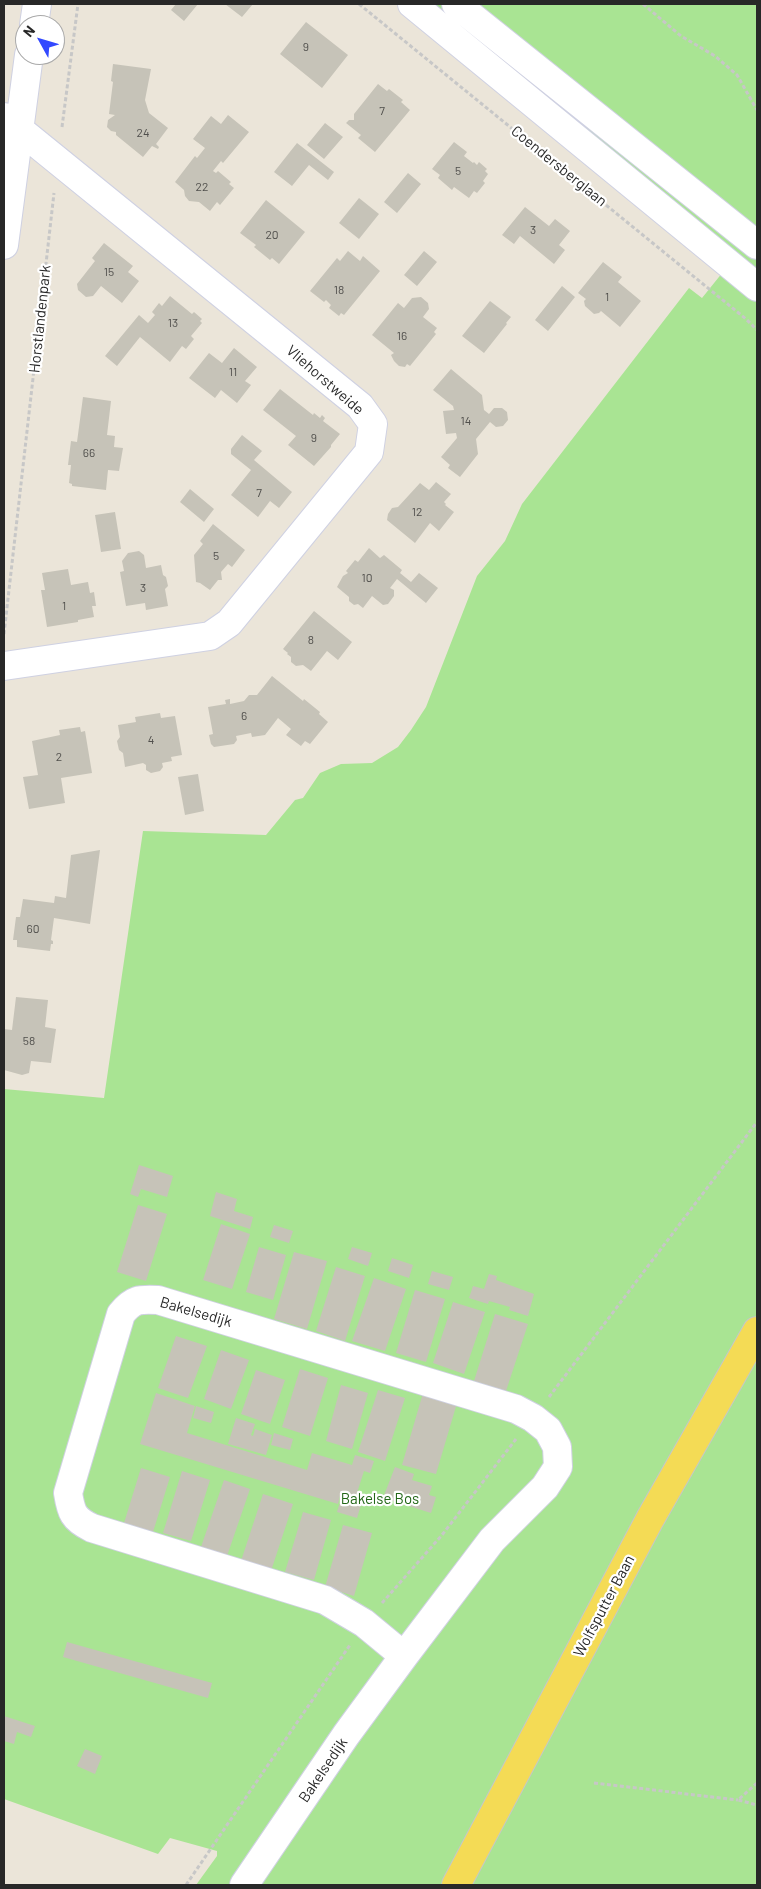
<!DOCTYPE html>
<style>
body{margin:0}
#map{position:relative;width:761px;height:1889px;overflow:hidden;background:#ebe5d9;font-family:Barlow,sans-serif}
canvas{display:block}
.frame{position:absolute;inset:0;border:5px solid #282828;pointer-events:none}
.north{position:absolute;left:15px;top:15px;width:50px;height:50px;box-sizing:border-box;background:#fff;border:1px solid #a9a9a9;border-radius:50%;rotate:309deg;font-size:14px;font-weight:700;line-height:20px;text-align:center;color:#282828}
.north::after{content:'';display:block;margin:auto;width:18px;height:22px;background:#3349ff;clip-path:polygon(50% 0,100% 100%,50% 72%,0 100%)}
</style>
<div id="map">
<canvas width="761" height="1889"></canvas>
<div class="frame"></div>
<div class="north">N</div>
</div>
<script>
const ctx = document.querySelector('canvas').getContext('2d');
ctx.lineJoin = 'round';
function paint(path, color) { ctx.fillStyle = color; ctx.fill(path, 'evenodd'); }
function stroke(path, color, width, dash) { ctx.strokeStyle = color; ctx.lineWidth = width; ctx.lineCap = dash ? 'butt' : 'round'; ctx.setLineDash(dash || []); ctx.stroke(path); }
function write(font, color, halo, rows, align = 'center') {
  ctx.font = font + ' Barlow,sans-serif'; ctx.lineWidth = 4.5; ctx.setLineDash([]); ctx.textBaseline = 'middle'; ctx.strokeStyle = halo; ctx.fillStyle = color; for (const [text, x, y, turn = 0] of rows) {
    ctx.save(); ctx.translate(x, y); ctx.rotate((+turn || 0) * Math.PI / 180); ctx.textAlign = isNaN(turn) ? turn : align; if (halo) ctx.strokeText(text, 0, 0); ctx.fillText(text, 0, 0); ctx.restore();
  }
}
const green = new Path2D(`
 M413,4H757V1885H196L217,1856V1851L170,1838L158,1854L4,1799V1089L104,1098L143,831L266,835L295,800L303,798L320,773L341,764L372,763L398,747L411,730L426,707L477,576L505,541L522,504L689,288L702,298L731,262Z`);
const building = new Path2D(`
 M176,4H198L184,21L171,10Z
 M225,4H253L242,17Z
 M306,22L348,55L322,88L280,54Z
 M113,64L151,69L145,100L149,113L168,128L156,144L159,147L158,149L152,146L143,157L116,135V132L111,131L107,127L108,120L115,115L109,114L113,82L111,81Z
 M378,84L387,91L389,89L403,100L401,102L410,110L375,152L358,138L361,135L346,123L349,120H354V114Z
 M228,115L249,132L223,163L221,161L213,171L216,173L218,171L231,182L229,184L234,188L220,205L217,202L210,211L199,202L189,201L185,196L184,190L175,182L195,156L197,158L205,148L193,139L211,116L221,124Z
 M325,123L343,137L324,159L307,145Z
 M454,142L467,152L464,156L473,163L474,162L477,165L479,162L487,169L485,171L488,174L483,181L485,183L477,193L474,191L469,198L454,187L452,190L438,178L440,175L432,169Z
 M297,143L334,172L328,180L309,165L292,186L274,172Z
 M408,173L421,184L397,213L384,202Z
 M359,198L379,214L359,239L339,223Z
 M266,200L305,232L279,264L272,258L270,260L254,247L256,245L240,233Z
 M525,207L549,226L555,219L570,231L559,245L565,250L554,264L520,236L514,244L502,235Z
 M104,243L133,266L128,272L139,281L122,303L101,286L93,296L86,297L78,290L77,284L95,261L92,258Z
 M348,251L360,261L363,256L380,271L344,315L341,313L339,316L329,308L331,305L326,300L324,302L310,291L337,258L340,261Z
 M424,251L437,262L417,286L404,275Z
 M603,262L622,277L618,282L641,301L620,327L601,311L599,313L594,314L585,306L584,301L586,299L578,293Z
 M562,286L575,297L548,331L535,320Z
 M170,296L192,314L194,312L202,319L200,321L202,323L191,336L194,339L186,349L182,346L170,362L140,337L117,366L105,356L139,315L148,323L155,315L152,312L159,303L162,306Z
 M421,297L428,303L429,309L423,317L437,328L434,332L436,334L410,366L407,364L405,367L399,366L394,361L391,355L394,353L372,335L398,303L404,308L412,298Z
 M490,301L511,317L506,323L507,324L484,353L462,336Z
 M234,348L257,367L245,381L251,385L237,403L221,390L215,398L189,378L209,353L222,363Z
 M451,369L482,395L484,410L489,414L494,408H502L507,412L508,420L503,426L496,427L490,422L476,439L478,454L460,477L448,468L450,465L441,457L457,438L456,433L446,434L443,411L454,410L453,406L433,390Z
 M280,389L313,415L314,413L320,418L322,415L325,418L323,421L340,434L331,445V447L314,466L288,445L296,436L263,410Z
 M83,397L111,401L107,435L115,436L114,447L123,448L119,471L108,470L106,490L72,486V484L69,483L71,465H68L71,441L77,442Z
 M242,435L262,451L254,460L292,492L279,508L270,501L258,517L231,495L251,470L231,454V449Z
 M436,482L451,494L444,502L446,504L445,505L454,512L439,531L430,523L415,543L387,520L388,514L392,508L398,507L420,483L429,490Z
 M190,489L214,509L204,522L180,502Z
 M115,512L121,549L101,552L95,515Z
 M213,524L245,550L232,567L228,564L221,572L222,580H218L210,590L200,583L196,582L194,555L203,544L200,541Z
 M369,548L380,558L384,555L402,570L400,573L411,582L419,573L438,588L426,603L397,579L390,588L394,590V596L388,604L383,605L372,596L363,608L358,604L354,605L349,601V597L337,587L343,576L348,573L346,571L355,560L358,562Z
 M139,551L144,555L146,568L161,565L163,575L166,577L168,586L165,589L168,606L146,610L145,603L126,606L120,572L124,571L122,561L128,553Z
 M68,569L71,585L88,582L90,593L94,592L96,606H92L94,617L78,620V622L47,627L41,590H45L42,573Z
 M314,611L352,642L338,660L327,651L311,671L303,665L296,666L291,662V657L287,654L288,653L283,649Z
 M272,676L303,701L304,699L320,712L319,714L328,722L310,744L305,741L301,746L286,735L291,729L278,718L265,735L252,737L251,733L236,736L237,740L234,744L214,747L211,744L209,735L213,734L208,707L226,704L225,700L230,699V704L244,701L249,695H257Z
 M160,713L161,718L175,716L182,755L171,757L172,761L162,763L163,767L160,771L151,773L146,770V765L143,763L125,767L123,753L119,750L117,741L120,737L118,725L136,722L135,717Z
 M80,727L81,732L85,731L92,773L61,778L65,803L29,809L23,777L38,775L32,741L60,735L59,730Z
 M198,774L204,811L185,815L178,777Z
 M100,850L90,924L54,918L51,940L53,941V944H51L50,951L17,947V940H13L16,917H20L23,899L54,903L55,896L66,898L71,855Z
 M16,997L48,1000L45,1027L56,1029L51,1063L31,1061L29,1073L22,1075L4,1070V1029L12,1030Z
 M139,1165L173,1176L167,1197L141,1189L138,1197L130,1194Z
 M216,1192L237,1199L234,1211L253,1217L250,1229L210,1216Z
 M138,1205L167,1214L146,1281L117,1272Z
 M221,1224L250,1234L232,1289L203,1280Z
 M274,1225L293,1231L289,1243L270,1237Z
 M259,1247L286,1255L273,1300L246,1292Z
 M352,1247L372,1253L368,1266L348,1259Z
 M294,1252L327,1261L307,1329L274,1319Z
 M392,1258L413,1265L409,1278L388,1271Z
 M336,1267L365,1276L345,1341L316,1331Z
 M432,1271L453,1277L449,1290L428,1284Z
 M489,1274L497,1276L496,1280L534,1294L528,1316L509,1310L510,1307L489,1301L488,1304L469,1298L473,1286L484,1289Z
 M374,1278L406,1289L385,1351L352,1341Z
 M415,1290L445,1299L426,1362L396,1353Z
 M453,1302L485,1312L464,1374L433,1363Z
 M495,1314L528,1324L506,1391L474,1381Z
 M176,1336L207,1346L188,1398L158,1388Z
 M221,1350L249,1360L231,1409L204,1399Z
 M300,1369L328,1378L310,1436L282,1427Z
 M256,1370L285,1380L270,1424L241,1414Z
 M341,1385L368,1393L352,1449L326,1441Z
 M378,1390L405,1398L385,1461L358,1452Z
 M156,1393L195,1406L187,1433L307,1470L312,1453L352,1465L355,1455L374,1461L370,1473L364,1471L356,1496L341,1492L338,1504L140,1444Z
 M423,1393L457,1403L436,1474L402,1465Z
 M196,1406L214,1412L211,1423L193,1418Z
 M236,1418L255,1424L251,1435L253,1436L255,1429L272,1435L266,1455L228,1444Z
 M274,1433L293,1439L290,1450L271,1445Z
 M395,1467L414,1474L412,1480L432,1486L429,1495L436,1497L431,1513L383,1498Z
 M141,1468L170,1477L153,1532L124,1523Z
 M182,1471L210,1480L191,1541L163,1533Z
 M224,1480L250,1489L227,1556L201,1547Z
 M263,1494L293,1504L271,1571L241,1561Z
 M341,1499L361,1505L357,1518L337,1512Z
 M303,1512L331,1520L314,1580L285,1572Z
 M343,1525L372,1533L354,1596L325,1587Z
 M67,1642L212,1683L208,1698L63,1657Z
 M4,1716L35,1726L31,1737L17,1732L14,1744L4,1741Z
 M85,1749L102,1756L95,1774L77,1766Z`);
const path = new Path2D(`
 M359,4L746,319L757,330
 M643,4L681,36L715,56L737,75L757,110
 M62,127L78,4
 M4,634L54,193
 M549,1397L757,1122
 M382,1603L442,1535L516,1439
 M594,1783L738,1800
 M757,1783L738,1800L757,1805
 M186,1885L350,1645`);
const street = new Path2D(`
 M34,25L37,4
 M4,117L360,406L373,424L369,452L229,623L210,636L4,666
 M4,245L29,55
 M244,1885L346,1735L404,1656L492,1540L545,1487L558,1467L557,1447L548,1430L533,1418L516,1409L158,1300C139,1299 133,1299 121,1314L68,1493C71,1512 73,1519 92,1528L325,1600L364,1623L404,1656`);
const secondary = new Path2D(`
 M412,4L757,287
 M456,4L757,245`);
const primary = new Path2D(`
 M456,1885L650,1519L757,1331`);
const numberNames = [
 ["9",306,47],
 ["7",382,111],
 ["24",143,133],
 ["5",458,171],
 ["22",202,187],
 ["3",533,230],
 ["20",272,235],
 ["15",109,272],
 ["18",339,290],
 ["1",607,297],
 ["13",173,323],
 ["16",402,336],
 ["11",233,372],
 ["14",466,421],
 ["9",314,438],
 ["66",89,453],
 ["7",259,493],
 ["12",417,512],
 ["5",216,556],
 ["10",367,578],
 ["3",143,588],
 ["1",64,606],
 ["8",311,640],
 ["6",244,716],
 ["4",151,740],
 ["2",59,757],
 ["60",33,929],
 ["58",29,1041]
];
const streetNames = [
 ["Coendersberglaan",559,166,39],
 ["Horstlandenpark",40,319,-84],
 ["Vliehorstweide",325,380,41],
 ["Bakelsedijk",196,1312,16],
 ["Wolfsputter Baan",604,1606,-62],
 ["Bakelsedijk",323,1770,-56]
];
const parkNames = [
 ["Bakelse Bos",380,1499]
];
paint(green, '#a9e493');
paint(building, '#c6c3b8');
stroke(street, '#cfd1e2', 30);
stroke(secondary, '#cfd1e2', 30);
stroke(primary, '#c7c7c7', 30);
stroke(path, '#c7c7c7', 3, [4, 2.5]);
stroke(street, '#fff', 28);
stroke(secondary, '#fff', 28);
stroke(primary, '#f4db55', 28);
write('12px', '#504f4c', null, numberNames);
write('15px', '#282828', '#fff', streetNames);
write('15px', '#226717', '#fff', parkNames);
</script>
